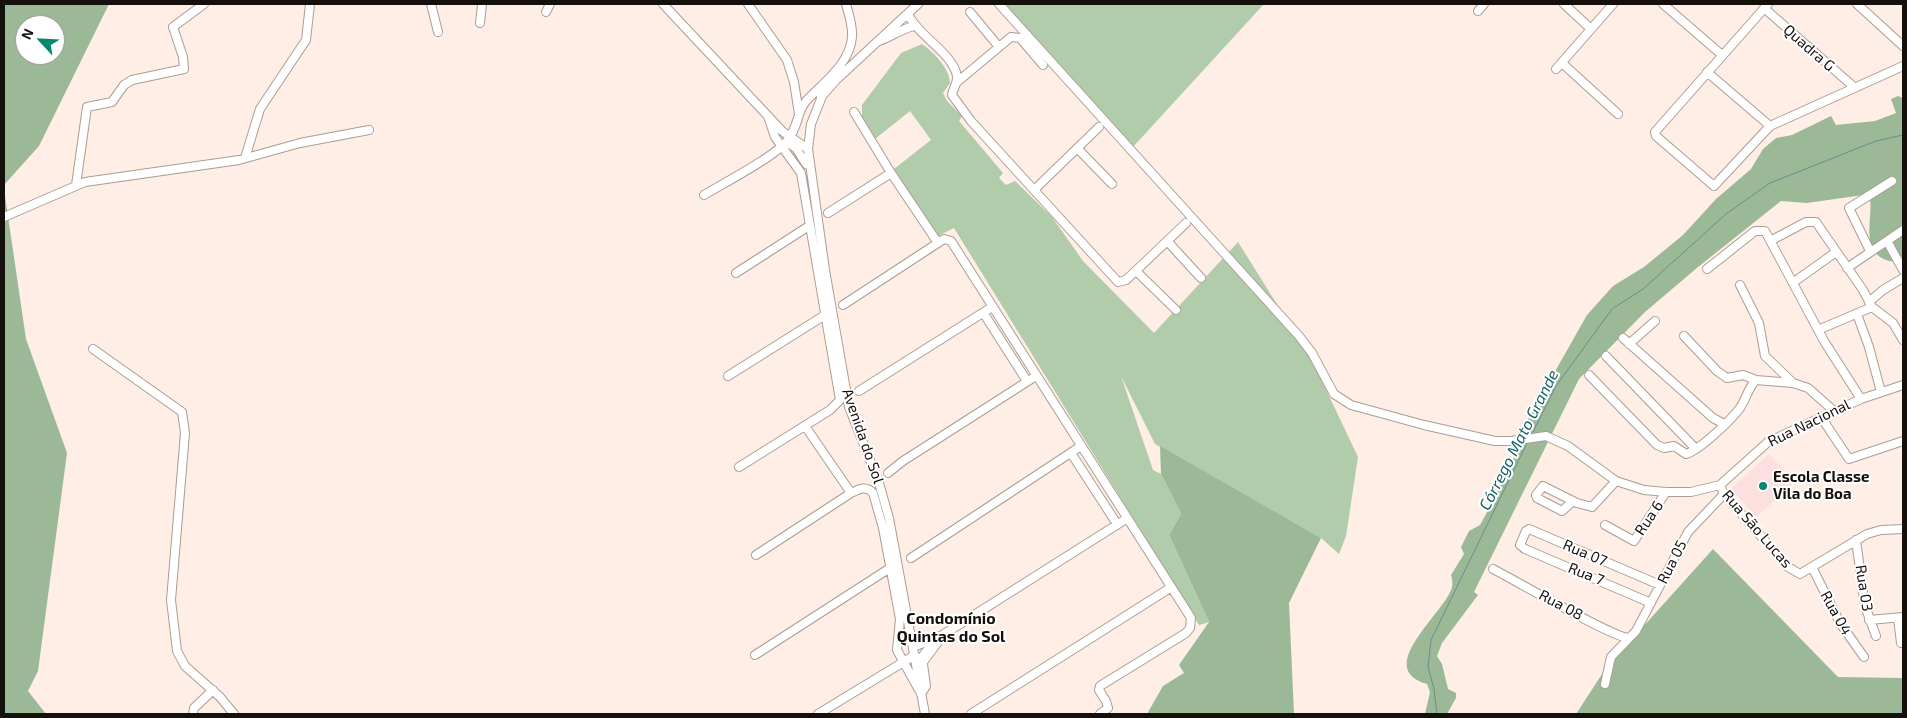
<!DOCTYPE html>
<meta charset="utf-8">
<style>
body{margin:0}
#map{position:relative;width:1907px;height:718px;overflow:hidden;background:#feeee5;font-family:"Exo 2",sans-serif}
canvas{display:block}
.frame{position:absolute;inset:0;border:5px solid #16100d;pointer-events:none}
.north{position:absolute;left:15px;top:15px;width:50px;height:50px;box-sizing:border-box;background:#fff;border:1px solid #a29f9e;border-radius:50%;rotate:295deg;font-size:14px;font-weight:700;line-height:20px;text-align:center;color:#16100d}
.north::after{content:'';display:block;margin:auto;width:18px;height:22px;background:#04886c;clip-path:polygon(50% 0,100% 100%,50% 72%,0 100%)}
</style>
<div id="map">
<canvas width="1907" height="718"></canvas>
<div class="frame"></div>
<div class="north">N</div>
</div>
<script>
const ctx = document.querySelector('canvas').getContext('2d');
ctx.lineJoin = 'round';
function paint(path, color) { ctx.fillStyle = color; ctx.fill(path, 'evenodd'); }
function stroke(path, color, width, dash) { ctx.strokeStyle = color; ctx.lineWidth = width; ctx.lineCap = dash ? 'butt' : 'round'; ctx.setLineDash(dash || []); ctx.stroke(path); }
function write(font, color, halo, rows, align = 'center') {
  ctx.font = font + ' "Exo 2",sans-serif'; ctx.lineWidth = 4; ctx.setLineDash([]); ctx.textBaseline = 'middle'; ctx.strokeStyle = halo; ctx.fillStyle = color; for (const [text, x, y, turn = 0] of rows) {
    ctx.save(); ctx.translate(x, y); ctx.rotate((+turn || 0) * Math.PI / 180); ctx.textAlign = isNaN(turn) ? turn : align; if (halo) ctx.strokeText(text, 0, 0); ctx.fillText(text, 0, 0); ctx.restore();
  }
}
const education = new Path2D(`
 M1769,454L1795,482L1756,517L1731,489Z`);
const green = new Path2D(`
 M1004,4H1264L1133,147Z
 M922,44C934,53 949,67 950,83L943,93L947,101L962,116L959,121L1003,173L999,178L1006,185L1015,181L1052,217L1083,261L1154,333L1238,242L1312,360L1358,457L1346,536L1339,554L1321,538L1155,444L1121,376L1153,470L1161,474L1181,514L1169,535L1209,622L1199,625L954,228L938,236L894,169L931,140L910,111L875,139L862,119V105L901,53Z`);
const forest = new Path2D(`
 M4,4H109L39,146L4,185ZM25,25H55V55H25Z
 M1898,96L1903,98V255C1898,260 1893,263 1886,260C1860,250 1873,218 1870,199L1863,195L1807,203L1781,201L1698,267L1645,312L1579,379L1474,592L1478,595L1442,643L1437,656L1442,664L1448,689L1456,693V698L1447,714H1425L1430,692L1427,684C1372,668 1446,612 1452,587C1453,583 1452,578 1451,575L1464,554L1461,547L1469,531L1480,525L1491,505L1514,457L1523,428L1587,315L1613,286L1644,267L1683,235L1716,199L1751,169L1763,149L1776,138L1792,135L1831,116L1836,125L1875,121L1896,113L1891,99Z
 M4,189L26,339L67,453L38,671L28,691L46,714H4Z
 M1160,446L1321,538L1289,603L1294,714H1147L1163,686L1184,673L1179,665L1209,622L1169,535L1181,514L1161,474Z
 M1713,549L1838,677L1903,678V714H1576L1606,668Z`);
const stream = new Path2D(`
 M1531,436L1556,386L1612,309L1643,289L1726,214L1770,183L1876,141L1903,135
 M1437,714L1434,689L1428,667L1431,640L1528,441`);
const minor = new Path2D(`
 M431,4L438,32
 M663,4L782,131L808,149
 M748,4L787,60L794,82L799,114
 M999,4L1299,336L1312,353L1334,394L1351,405L1424,425L1495,441H1511L1546,436L1568,446L1616,481L1644,490L1666,492H1691L1720,485L1768,442L1861,399L1903,385
 M1564,4L1591,29
 M1663,4L1722,55
 M1768,4L1655,132L1656,136L1714,186L1770,126L1903,66
 M1857,4L1903,46
 M1764,8L1854,87
 M1478,11L1484,4
 M546,12L550,4
 M970,12L999,47
 M908,14C918,36 953,53 957,76C958,83 953,88 952,95L971,121L1118,282L1126,280L1186,223
 M480,23L482,4
 M879,41C891,37 901,29 914,26
 M1562,63L1618,114
 M1556,69L1613,4
 M1707,72L1770,126
 M956,83L1011,37L1020,38L1043,65
 M823,94L811,124L808,149L825,270L849,407L879,483L889,518L925,714
 M821,97L837,79L918,4
 M854,112L891,173L938,243
 M786,142L796,148L806,164
 M1077,148L1112,184
 M245,158L260,109L306,40L310,4
 M76,185L87,107L112,102L124,85L132,80L184,69L183,57L173,27L204,4
 M1034,190L1099,127
 M704,195C724,183 774,157 787,141C799,127 796,113 806,101C823,83 850,64 852,37C853,27 849,14 846,4
 M828,213L891,173
 M4,217L85,182L239,160L300,143L369,130
 M1772,240L1806,222H1816L1863,290L1872,307L1893,323L1903,340
 M1887,241L1903,270
 M1168,242L1201,278
 M1870,251L1849,208L1892,181
 M1847,268L1903,230
 M1707,269L1755,231H1765L1824,341L1861,399
 M1136,271L1176,310
 M736,273L809,226
 M1794,282L1836,252
 M1740,285L1759,323L1765,356L1793,383
 M1869,302L1883,290L1903,278
 M843,305L944,239L951,241L1191,618L1190,628L1186,633L1100,686L1099,690L1106,701L1108,708L1100,714
 M1857,314L1869,347L1881,392
 M986,317L1025,378
 M1818,330L1872,307
 M1684,336L1717,371L1727,378L1743,375L1756,380
 M1623,338L1713,418L1724,424
 M1629,344L1655,321
 M93,349L182,412L185,433L171,600L177,651L185,666L220,697L234,714
 M1606,356L1695,448
 M1589,375L1657,445L1664,448L1674,446L1686,454C1700,450 1731,420 1740,408C1746,399 1748,388 1756,380L1793,383L1808,388L1834,411
 M728,376L825,315
 M859,391L992,307
 M1821,417L1849,459L1903,441
 M805,426L851,493C859,489 866,485 873,493L883,528L900,619L897,650L919,690
 M1071,453L1117,524
 M739,467L830,410L840,400L801,173L775,137L768,116
 M888,473L903,461L1036,376
 M1720,485L1724,494L1788,567L1800,574L1867,534L1881,530L1903,529
 M1573,501L1562,511L1537,498L1536,495L1543,486L1577,503L1592,507L1616,481
 M1605,525L1634,541L1666,492
 M1856,540L1865,606L1876,636
 M756,555L851,493
 M911,558L1081,446
 M1812,567L1840,623L1864,657
 M1493,569C1515,580 1613,638 1629,638
 M1651,603L1525,549L1520,545L1526,531L1529,529L1660,585
 M1898,618L1901,643
 M1869,620L1903,617
 M913,647L941,636L1126,519
 M755,655L890,568
 M923,662L938,642
 M1605,684L1611,657L1636,631L1688,532L1724,494
 M921,694L926,686L922,657L935,640
 M193,714L194,708L213,690
 M818,714L915,655
 M971,714L1170,588`);
const markers = [
 [1763,486,5,"#04886c"]
];
const streetNames = [
 ["Quadra G",1809,48,41],
 ["Rua Nacional",1809,423,-26],
 ["Avenida do Sol",863,436,71],
 ["Rua 6",1649,518,-56],
 ["Rua São Lucas",1757,529,49],
 ["Rua 07",1585,553,23],
 ["Rua 05",1672,562,-63],
 ["Rua 7",1586,574,22],
 ["Rua 03",1864,588,81],
 ["Rua 08",1561,605,28],
 ["Rua 04",1836,613,61]
];
const poiNames = [
 ["Escola Classe",1773,477],
 ["Vila do Boa",1773,494]
];
const waterNames = [
 ["Córrego Mato Grande",1519,440,-63]
];
const neighbourhoodNames = [
 ["Condomínio",951,619],
 ["Quintas do Sol",951,637]
];
paint(education, '#fbe0df');
paint(green, '#b0ccab');
paint(forest, '#9cb997');
stroke(stream, '#698d8f', 1);
stroke(minor, '#ab9d94', 10);
stroke(minor, '#fff', 8);
for (const [x, y, r, color] of markers) { const dot = new Path2D(); dot.arc(x, y, r, 0, 2 * Math.PI); ctx.fillStyle = color; ctx.fill(dot); stroke(dot, '#fff', 2); }
write('15px', '#16100d', '#fff', streetNames);
write('bold 15px', '#16100d', '#fff', poiNames, 'left');
write('italic 16px', '#146065', '#fff', waterNames);
write('bold 16px', '#16100d', '#fff', neighbourhoodNames);
</script>
